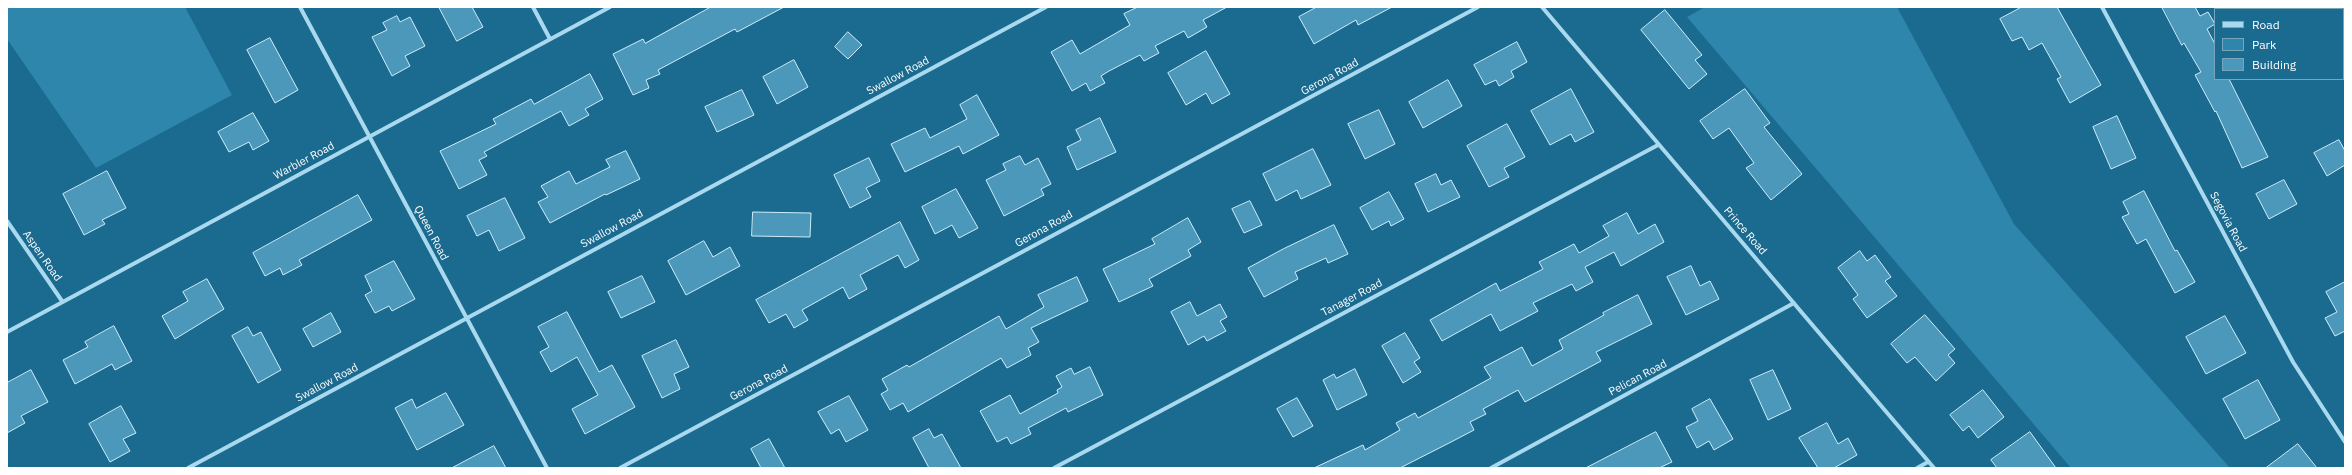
<!DOCTYPE html>
<style>
body{margin:0}
#map{position:relative;width:2352px;height:475px;overflow:hidden;background:#1b6a8f;font-family:"IBM Plex Sans",sans-serif}
canvas{display:block}
.frame{position:absolute;inset:0;border:8px solid #fff;pointer-events:none}
.legend{position:absolute;left:2214px;top:8px;width:130px;height:72px;box-sizing:border-box;background:#1b6a8f;border:1px solid #76a6bc;margin:0;padding:5px 7px;list-style:none;font-size:12px;color:#fff}
.legend li{display:flex;align-items:center;gap:8px;height:20px}
.legend b{width:20px;border:1px solid #76a6bc}
</style>
<div id="map">
<canvas width="2352" height="475"></canvas>
<div class="frame"></div>
<ul class="legend">
<li><b style="height:5px;background:#a9d9ee"></b>Road</li>
<li><b style="height:11px;background:#2e86ad"></b>Park</li>
<li><b style="height:11px;background:#4c98ba"></b>Building</li>
</ul>
</div>
<script>
const ctx = document.querySelector('canvas').getContext('2d');
ctx.lineJoin = 'round';
function paint(path, color) { ctx.fillStyle = color; ctx.fill(path, 'evenodd'); }
function stroke(path, color, width, dash) { ctx.strokeStyle = color; ctx.lineWidth = width; ctx.lineCap = dash ? 'butt' : 'round'; ctx.setLineDash(dash || []); ctx.stroke(path); }
function write(font, color, halo, rows, align = 'center') {
  ctx.font = font + ' "IBM Plex Sans",sans-serif'; ctx.lineWidth = 3; ctx.setLineDash([]); ctx.textBaseline = 'middle'; ctx.strokeStyle = halo; ctx.fillStyle = color; for (const [text, x, y, turn = 0] of rows) {
    ctx.save(); ctx.translate(x, y); ctx.rotate((+turn || 0) * Math.PI / 180); ctx.textAlign = isNaN(turn) ? turn : align; if (halo) ctx.strokeText(text, 0, 0); ctx.fillText(text, 0, 0); ctx.restore();
  }
}
const green = new Path2D(`
 M7,7H185L232,95L96,168L7,39Z
 M1705,7H1897L2014,224L2230,468H2071L1687,17Z`);
const building = new Path2D(`
 M439,7H472L483,27L457,41Z
 M711,7H784L737,32L735,29L658,70L660,74L646,80L649,88L633,95L613,54L643,39L645,43Z
 M1138,7H1227L1203,20L1207,27L1188,38L1184,31L1155,46L1159,53L1144,61L1140,55L1109,71L1101,76L1105,83L1090,91L1086,83L1072,91L1051,52L1072,40L1080,54L1130,25L1124,14Z
 M1317,7H1392L1358,25L1356,20L1314,44L1299,17Z
 M2022,7H2057L2101,85L2070,103L2057,79L2061,77L2042,43L2029,50L2022,37L2012,41L2000,19Z
 M2162,7H2195L2200,16L2208,12L2215,24L2207,29L2215,44V79H2229L2268,157L2242,168L2216,111L2215,112L2195,75L2201,72L2184,43L2182,45Z
 M1665,10L1702,55L1695,60L1707,74L1689,89L1641,30Z
 M397,16L400,22L410,17L425,46L405,56L410,66L392,76L372,37L387,30L383,23Z
 M848,32L862,45L848,59L835,47Z
 M270,38L298,90L275,103L247,50Z
 M1517,42L1527,62L1511,71L1514,77L1499,86L1496,80L1485,85L1474,65Z
 M1206,51L1230,94L1212,104L1206,93L1186,105L1168,73Z
 M794,60L808,87L777,104L763,77Z
 M590,74L603,99L585,109L589,115L569,126L561,111L484,152L487,156L479,160L487,175L459,189L440,151L496,124L493,119L531,99L534,104Z
 M1448,80L1462,106L1423,128L1409,102Z
 M1571,89L1594,132L1575,142L1571,134L1550,145L1531,111Z
 M1745,89L1770,123L1764,127L1802,174L1771,200L1746,168L1754,163L1729,128L1713,139L1700,121Z
 M742,90L754,115L717,132L705,107Z
 M977,95L999,135L963,154L959,146L905,172L891,144L925,128L930,138L967,119L960,105Z
 M1379,110L1395,144L1365,159L1348,124Z
 M253,113L269,141L253,150L249,142L229,152L218,132Z
 M2117,116L2136,158L2111,169L2093,127Z
 M1100,118L1116,152L1077,170L1067,147L1081,140L1076,130Z
 M1507,124L1525,157L1504,168L1509,177L1489,187L1467,146Z
 M2339,140L2345,151V165L2327,176L2314,153Z
 M1313,149L1331,185L1301,199L1297,190L1276,201L1263,174Z
 M626,151L640,179L606,195L605,194L550,223L538,202L548,197L541,186L569,171L576,184L610,167L606,160Z
 M1020,156L1025,165L1038,158L1051,184L1041,189L1044,195L1004,216L986,180L1006,170L1003,164Z
 M869,158L880,181L866,188L871,197L850,208L834,175Z
 M107,171L126,208L102,220L105,224L84,235L63,194Z
 M1436,174L1441,185L1451,180L1460,197L1428,212L1415,184Z
 M2284,180L2297,204L2269,219L2256,194Z
 M956,189L978,228L959,238L952,225L935,234L922,207Z
 M2144,191L2175,251L2177,250L2195,282L2175,293L2146,239L2137,244L2122,217L2129,214L2123,202Z
 M1389,192L1404,219L1391,226L1389,221L1372,230L1360,208Z
 M358,195L372,220L299,260L302,265L283,275L280,268L265,276L253,253Z
 M505,198L525,238L499,251L489,230L477,236L467,216Z
 M1250,201L1262,225L1244,233L1232,209Z
 M753,212L811,213L810,237L752,236Z
 M1627,213L1638,234L1655,224L1664,242L1621,266L1614,252L1585,267L1593,282L1576,291L1572,284L1533,303L1538,311L1500,331L1491,314L1442,341L1430,320L1496,283L1500,291L1543,269L1539,262L1574,244L1579,253L1609,236L1603,226Z
 M1188,218L1201,242L1188,250L1191,256L1149,279L1153,286L1119,302L1103,269L1155,244L1152,239Z
 M900,222L919,260L905,268L898,255L860,275L867,289L849,299L843,287L802,310L808,320L794,328L786,314L769,323L756,300Z
 M1334,225L1348,254L1328,263L1326,258L1295,272L1298,279L1264,297L1248,268L1283,249Z
 M704,241L713,257L730,247L740,266L686,295L668,261Z
 M1860,251L1867,261L1875,255L1891,277L1885,281L1897,296L1867,318L1853,299L1858,295L1838,268Z
 M394,261L415,299L392,311L389,306L375,313L365,295L372,291L365,276Z
 M1691,266L1700,286L1710,281L1719,299L1686,315L1667,277Z
 M642,276L655,302L621,318L608,292Z
 M1077,277L1088,301L1031,328L1039,342L1028,348L1031,355L1007,368L1001,358L908,412L903,403L890,410L881,394L888,390L882,379L907,365L909,367L999,316L1006,329L1044,307L1038,295Z
 M207,279L224,309L175,339L162,316L188,301L183,292Z
 M2345,282V331L2335,336L2325,318L2337,312L2326,292Z
 M1638,295L1652,324L1596,352L1601,361L1525,402L1518,390L1483,409L1486,414L1470,422L1474,430L1453,441L1400,468H1314L1363,445L1365,450L1400,430L1396,423L1415,413L1418,418L1491,378L1484,367L1522,347L1532,366L1563,349L1559,340L1604,315L1603,313Z
 M1190,302L1197,316L1220,304L1227,317L1220,321L1226,331L1207,341L1204,336L1188,345L1171,312Z
 M567,312L599,372L612,365L635,407L585,434L572,409L598,395L577,357L551,372L540,352L549,347L538,327Z
 M331,313L341,332L313,347L303,329Z
 M1925,315L1955,349L1948,355L1955,363L1936,381L1915,357L1907,363L1891,344Z
 M2225,316L2246,353L2206,374L2186,337Z
 M114,326L132,361L115,370L112,364L75,384L63,360L88,347L85,342Z
 M248,327L253,336L261,332L281,370L258,383L232,336Z
 M1405,333L1420,358L1414,362L1421,372L1403,383L1382,346Z
 M676,340L689,367L674,374L680,389L662,398L642,356Z
 M1090,367L1103,395L1068,412L1066,408L1028,428L1031,434L1011,444L1007,437L997,442L980,411L1010,395L1020,414L1058,393L1057,390L1062,387L1056,376L1071,368L1074,374Z
 M1355,369L1367,395L1337,410L1323,380L1334,374L1336,378Z
 M31,370L48,402L21,416L25,423L7,433V383Z
 M1773,370L1791,409L1768,420L1750,380Z
 M2258,380L2280,420L2245,439L2223,399Z
 M1983,390L2004,417L1978,438L1969,426L1963,431L1950,415Z
 M446,393L464,425L417,450L395,408L412,399L416,408Z
 M849,396L868,430L846,442L839,429L831,434L818,412Z
 M1297,398L1313,426L1293,437L1277,409Z
 M1710,399L1733,439L1714,450L1709,441L1697,448L1686,427L1698,421L1692,409Z
 M121,406L136,433L123,439L130,451L110,462L89,424Z
 M1827,423L1838,444L1848,438L1857,455L1834,468H1818L1799,438Z
 M929,429L934,438L942,434L961,468H929L913,438Z
 M1656,432L1672,462L1659,468H1586Z
 M2030,432L2056,468H1997L1991,460Z
 M769,439L785,468H761L751,449Z
 M2298,444L2317,468H2266Z
 M494,446L506,468H452Z`);
const street = new Path2D(`
 M300,7L547,468
 M533,7L550,39
 M1542,7L1934,468
 M2102,7L2293,362L2345,442
 M7,221L62,301
 M7,332L610,7
 M188,468L1046,7
 M620,468L1478,7
 M1054,468L1658,145
 M1491,468L1794,303
 M1917,468L1928,462`);
const streetNames = [
 ["Swallow Road",898,76,-28],
 ["Gerona Road",1330,77,-29],
 ["Warbler Road",304,161,-28],
 ["Segovia Road",2228,222,62],
 ["Swallow Road",612,229,-28],
 ["Gerona Road",1044,229,-29],
 ["Prince Road",1745,231,49],
 ["Queen Road",431,233,62],
 ["Aspen Road",42,256,55],
 ["Tanager Road",1352,298,-28],
 ["Pelican Road",1638,378,-28],
 ["Swallow Road",327,383,-28],
 ["Gerona Road",759,383,-28]
];
paint(green, '#2e86ad');
paint(building, '#4c98ba');
stroke(building, '#cfedfa', 1);
stroke(street, '#a9d9ee', 4);
write('11px', '#fff', '#1b6a8f', streetNames);
</script>
